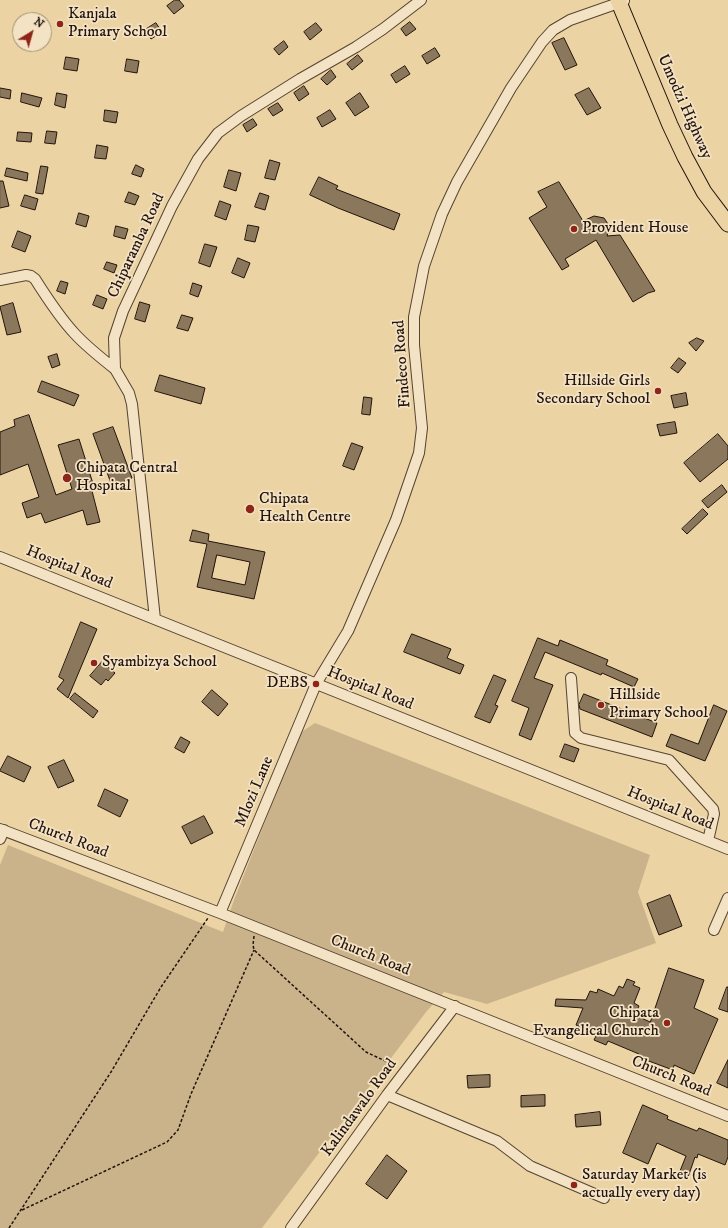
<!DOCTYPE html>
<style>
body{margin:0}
#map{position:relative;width:728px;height:1228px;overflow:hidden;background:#ecd3a3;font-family:"IM FELL DW Pica",serif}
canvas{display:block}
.north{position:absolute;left:12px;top:12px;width:40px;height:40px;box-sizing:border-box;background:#f3e2c3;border:1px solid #9f907a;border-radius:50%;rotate:37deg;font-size:11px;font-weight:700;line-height:16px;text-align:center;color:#22140d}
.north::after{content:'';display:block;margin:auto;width:14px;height:18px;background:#8f2418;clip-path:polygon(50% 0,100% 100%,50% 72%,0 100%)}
</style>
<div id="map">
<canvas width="728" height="1228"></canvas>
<div class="north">N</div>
</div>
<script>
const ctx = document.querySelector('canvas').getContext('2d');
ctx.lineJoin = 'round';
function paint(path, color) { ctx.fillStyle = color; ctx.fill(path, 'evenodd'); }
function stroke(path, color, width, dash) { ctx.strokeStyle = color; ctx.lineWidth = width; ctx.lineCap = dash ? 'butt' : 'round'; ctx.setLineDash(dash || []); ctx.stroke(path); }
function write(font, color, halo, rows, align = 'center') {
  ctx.font = font + ' "IM FELL DW Pica",serif'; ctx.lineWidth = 3.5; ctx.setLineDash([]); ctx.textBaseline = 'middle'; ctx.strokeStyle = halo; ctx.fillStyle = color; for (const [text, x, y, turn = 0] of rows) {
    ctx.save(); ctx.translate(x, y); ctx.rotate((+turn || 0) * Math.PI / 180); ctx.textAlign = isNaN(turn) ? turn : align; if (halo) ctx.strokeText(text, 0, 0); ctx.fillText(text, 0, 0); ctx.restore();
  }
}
const green = new Path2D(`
 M315,723L650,855L638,892L656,943L487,1004L444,992L426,1012L262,1228H0V865L8,845L223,932L234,900L300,733Z`);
const building = new Path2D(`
 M175,0H179L184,6L174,14L167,6Z
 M410,22L416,29L406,36L401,29Z
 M156,23L162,32L151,39L145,30Z
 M316,23L322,30L310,40L304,32Z
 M564,38L577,65L565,70L552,43Z
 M284,41L288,47L279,55L274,49Z
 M435,48L440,56L427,64L422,56Z
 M358,55L363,61L352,70L347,64Z
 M66,57L79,59L77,71L64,69Z
 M127,59L139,61L137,73L125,71Z
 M405,66L410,74L396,83L391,75Z
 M331,70L336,77L327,85L321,79Z
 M304,86L309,94L299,101L294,93Z
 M0,88L11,90L10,99L0,97Z
 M589,88L601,108L587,115L575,95Z
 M22,93L42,98L39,107L21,102Z
 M57,93L67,95L65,108L55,105Z
 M360,93L369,107L355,116L346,103Z
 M278,103L283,110L273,116L268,109Z
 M105,110L118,112L116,123L104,121Z
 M330,110L336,119L322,127L317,118Z
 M253,119L257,125L247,132L243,125Z
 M47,131L57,132L55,144L45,143Z
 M18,132L32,133L31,142L17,141Z
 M97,145L108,147L106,159L95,158Z
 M270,160L280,163L275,180L265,178Z
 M136,165L144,169L141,177L132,174Z
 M41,166L48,167L43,194L36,193Z
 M7,168L28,173L27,181L5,176Z
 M229,170L241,173L236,191L224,187Z
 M319,177L338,186L336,189L400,214L394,230L338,208L310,195Z
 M0,181H3L9,206L0,208Z
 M559,182L583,221L594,216L604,218L610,227L607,236L620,235L655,291L648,293L633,302L596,240L565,259L569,266L562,270L529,218L547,207L538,192Z
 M129,192L139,196L135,205L125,202Z
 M260,193L269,196L265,210L255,207Z
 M25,195L38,199L35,210L21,206Z
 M220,201L231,205L226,220L215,216Z
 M79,213L89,216L86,227L76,224Z
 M248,225L259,227L255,242L245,240Z
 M116,226L128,229L125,239L114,236Z
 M18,231L31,236L25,252L12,247Z
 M205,244L217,247L210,267L199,263Z
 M238,258L250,263L244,278L232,273Z
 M107,262L117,265L114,273L104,269Z
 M61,281L68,283L65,294L57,291Z
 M193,283L202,286L198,297L190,294Z
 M97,295L107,299L103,309L93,305Z
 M140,302L150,305L145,322L135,319Z
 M13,303L21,332L7,335L0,307Z
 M182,315L193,318L188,331L177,328Z
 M697,338L704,341L696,351L689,343Z
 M57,354L60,365L52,368L48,357Z
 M679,358L686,363L678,373L671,368Z
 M160,375L205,388L201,404L155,391Z
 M42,381L79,395L74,406L38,392Z
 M686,393L688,405L674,408L671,396Z
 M364,397L372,398L370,415L362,414Z
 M29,415L56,495L72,489L58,445L79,439L95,490L92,491L100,522L87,525L83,510L45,523L41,513L27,518L22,503L39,497L28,464L0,475V432L15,426L14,420Z
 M675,422L677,433L660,436L657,425Z
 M113,427L132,478L112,486L93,434Z
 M718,434L728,446V459L700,482L684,463Z
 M352,443L363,447L354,470L343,466Z
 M722,485L727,492L708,508L702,501Z
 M703,509L708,514L687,534L682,529Z
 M193,530L209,534L208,541L265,552L254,599L197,587L207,544L190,541ZM217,555L250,562L245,585L212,578Z
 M81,622L97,629L68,698L57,689L64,680L59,677Z
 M412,634L451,649L447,658L464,665L460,674L404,652Z
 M538,638L558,646L560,640L608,660L606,665L638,679L634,687L602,673L601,675L545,652L534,678L553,685L531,740L519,735L529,708L512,701Z
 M102,662L115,673L108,681L106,679L101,685L90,676Z
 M494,675L506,680L495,705L498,706L490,723L475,717Z
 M212,690L228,704L218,716L202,702Z
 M75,693L98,711L93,718L70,699Z
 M584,694L657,723L652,737L580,709L579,705Z
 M714,705L727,711L705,761L666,746L671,734L698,744Z
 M181,737L190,742L184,753L175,748Z
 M565,744L579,749L574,762L560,757Z
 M8,756L31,767L24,782L0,771Z
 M64,760L74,781L58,788L48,767Z
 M105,789L128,800L120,817L98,806Z
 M204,816L213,833L191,844L182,827Z
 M670,895L682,926L659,935L647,904Z
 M669,968L704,980L694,1008L718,1019L694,1074L674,1065L673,1070L638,1057L639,1054L608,1041L606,1045L594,1040L597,1034L576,1025L583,1008L555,1006L556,999L586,1000L590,991L597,993L598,989L614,996L619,986L623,988L627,979L635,982L633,985L640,988L634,1003L639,1006L635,1015L650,1022Z
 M727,987H728V1012L719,1009Z
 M728,1060V1088L717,1083Z
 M490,1075V1087L468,1088L467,1076Z
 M545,1095V1106L521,1107V1096Z
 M643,1105L668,1116L667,1119L697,1131L699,1128L728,1140V1157L725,1165L698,1154L697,1158L695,1157L687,1180L678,1176L686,1156L657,1143L648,1164L623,1153Z
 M600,1112L601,1125L576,1127L575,1115Z
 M387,1155L407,1171L387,1199L366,1184Z`);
const path = new Path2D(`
 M254,936L253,945L254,950L366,1052L396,1066
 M22,1210L167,1142L178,1130L191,1094L254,950
 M9,1228L111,1072L161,987L208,918`);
const minor = new Path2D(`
 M0,280L26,275L31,276L35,279C47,298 60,318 75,334C87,347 101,358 115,369
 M0,557L728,849
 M155,619L132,404L129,393L115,369L114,338L123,311L172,206L198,159L218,133L241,116L300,79L356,47L383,29L421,0
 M571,678L575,733L581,738L669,760L713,809L714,814L708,841
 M0,829L220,913L728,1116
 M0,839L4,830
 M220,913L316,684L348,631L396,520L419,453L422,428L414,345V317L424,266L442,214L457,182L511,88L542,42L553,30L570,20L624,1
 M714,930L728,898
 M387,1095L497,1141L530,1166L604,1198
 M291,1228L387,1095L455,1006`);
const highway = new Path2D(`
 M618,0L670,125L685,157L704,192L728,224`);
const markers = [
 [60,24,4,"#8f2418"],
 [574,229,4,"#8f2418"],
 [658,391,4,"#8f2418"],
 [67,478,5,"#8f2418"],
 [250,509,5,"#8f2418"],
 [94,663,4,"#8f2418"],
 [316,684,4,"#8f2418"],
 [601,705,4,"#8f2418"],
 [667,1023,4,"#8f2418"],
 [574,1185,4,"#8f2418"]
];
const poiNames = [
 ["Kanjala",68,15],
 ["Primary School",68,33],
 ["Provident House",582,229],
 ["Hillside Girls",650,382,"right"],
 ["Secondary School",650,400,"right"],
 ["Chipata Central",76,469],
 ["Hospital",76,487],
 ["Chipata",259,500],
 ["Health Centre",259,518],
 ["Syambizya School",102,663],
 ["DEBS",308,684,"right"],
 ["Hillside",609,696],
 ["Primary School",609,714],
 ["Chipata",659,1014,"right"],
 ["Evangelical Church",659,1032,"right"],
 ["Saturday Market (is",582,1176],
 ["actually every day)",582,1194]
];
const streetNames = [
 ["Umodzi Highway",684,107,66],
 ["Chiparamba Road",137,246,-65],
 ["Findeco Road",403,364,-94],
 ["Hospital Road",69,568,22],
 ["Hospital Road",370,689,22],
 ["Mlozi Lane",255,792,-67],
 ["Hospital Road",670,809,22],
 ["Church Road",68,839,21],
 ["Church Road",370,956,22],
 ["Church Road",671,1077,22],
 ["Kalindawalo Road",360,1108,-54]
];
paint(green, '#cab38a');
paint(building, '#8b775b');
stroke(building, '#22140d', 1);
stroke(minor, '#544432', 12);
stroke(highway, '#22140d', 17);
stroke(path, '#22140d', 1.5, [3, 2]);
stroke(minor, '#f3e2c3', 10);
stroke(highway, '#ecd3a3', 15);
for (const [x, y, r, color] of markers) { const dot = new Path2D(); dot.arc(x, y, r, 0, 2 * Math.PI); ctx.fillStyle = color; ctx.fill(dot); stroke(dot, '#f3e2c3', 1.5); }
write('16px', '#22140d', '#f3e2c3', poiNames, 'left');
write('16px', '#22140d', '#f3e2c3', streetNames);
</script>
